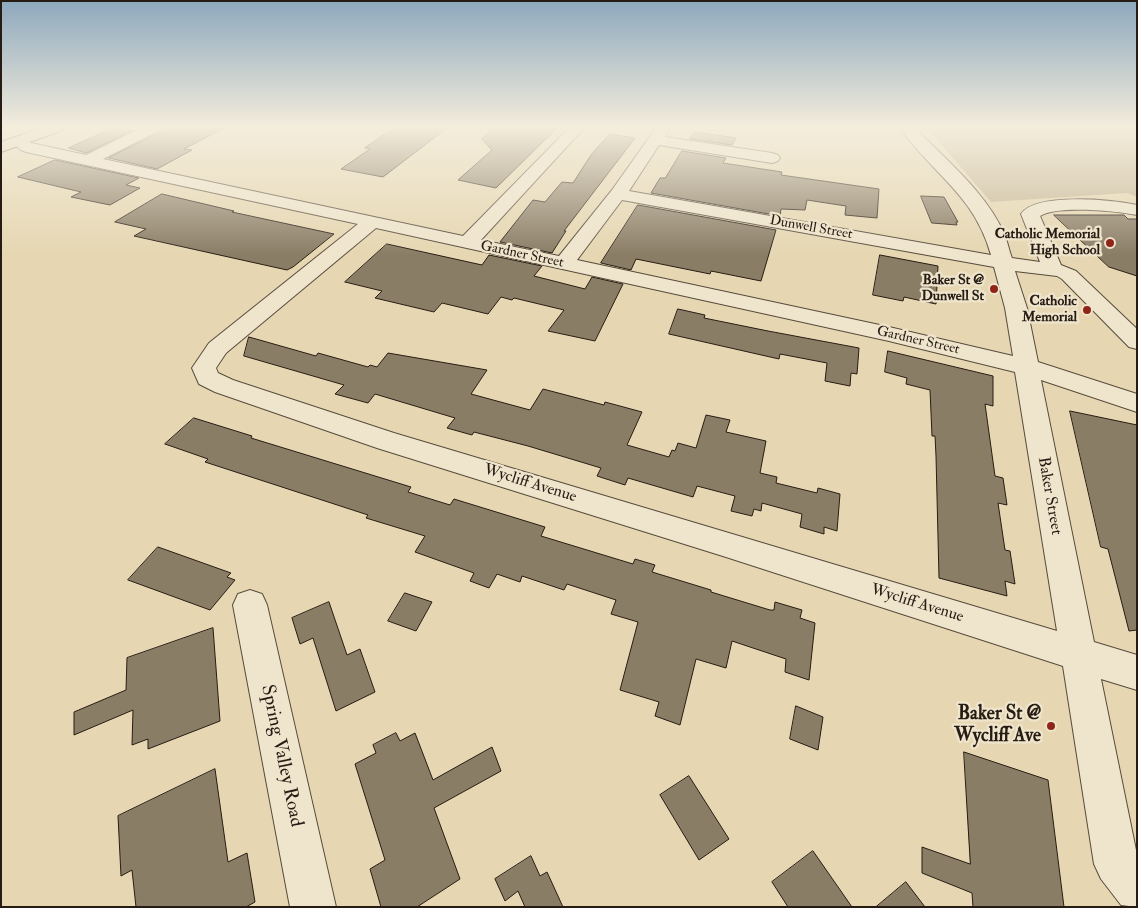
<!DOCTYPE html>
<style>
body{margin:0}
#map{position:relative;width:1138px;height:908px;overflow:hidden;background:#e6d7b2;font-family:"IM FELL Double Pica",serif}
canvas{display:block}
.frame{position:absolute;inset:0;border:2px solid #271c14;pointer-events:none}
</style>
<div id="map">
<canvas width="1138" height="908"></canvas>
<div class="frame"></div>
</div>
<script>
const ctx = document.querySelector('canvas').getContext('2d');
ctx.lineJoin = 'round';
function paint(path, color) { ctx.fillStyle = color; ctx.fill(path, 'evenodd'); }
function stroke(path, color, width, dash) { ctx.strokeStyle = color; ctx.lineWidth = width; ctx.lineCap = dash ? 'butt' : 'round'; ctx.setLineDash(dash || []); ctx.stroke(path); }
function write(font, color, halo, rows, align = 'center') {
  ctx.font = font + ' "IM FELL Double Pica",serif'; ctx.lineWidth = 4.5; ctx.setLineDash([]); ctx.textBaseline = 'middle'; ctx.strokeStyle = halo; ctx.fillStyle = color; for (const [text, x, y, turn = 0] of rows) {
    ctx.save(); ctx.translate(x, y); ctx.rotate((+turn || 0) * Math.PI / 180); ctx.textAlign = isNaN(turn) ? turn : align; if (halo) ctx.strokeText(text, 0, 0); ctx.fillText(text, 0, 0); ctx.restore();
  }
}
const green = new Path2D(`
 M927,128H1137V197L1127,193L991,202Z`);
const building = new Path2D(`
 M113,128L133,130L86,153L69,148Z
 M169,128H224L184,149L192,150L157,169L109,158Z
 M394,128H447L383,177L341,169L370,149L365,148Z
 M493,128H557L496,188L458,180L492,150L482,139Z
 M695,132L736,138L732,145L690,139Z
 M610,134L635,138L564,231H566L552,253L500,242L533,200L545,202L562,182L573,183L591,155Z
 M682,151L726,158L723,163L782,172L781,175L879,189L877,218L845,215L846,206L807,200L805,210L781,209L780,216L651,193L660,178H665Z
 M55,160L139,178L126,185L140,188L110,205L71,197L81,192L18,177Z
 M162,194L234,211L232,212L334,234L293,267L287,270L134,236L146,229L115,222Z
 M921,196L944,197L958,222H956L957,225L932,223Z
 M638,205L776,230L761,281L711,271L710,274L636,259L631,270L601,263Z
 M1054,215H1124L1128,219H1137V276L1109,267Z
 M387,244L482,265L489,255L542,266L534,276L585,289L592,277L623,284L595,341L548,331L564,310L514,298L512,300L501,297L488,314L442,303L434,312L375,298L382,291L345,282Z
 M880,255L938,266L936,304L904,297L903,301L873,295Z
 M678,309L705,315L704,318L768,331L859,348L857,374L851,373L850,386L825,381L827,363L780,354L779,359L669,334Z
 M249,337L316,356L318,353L368,367L370,365L377,367L388,353L487,370L471,394L530,410L543,389L604,405L605,402L642,412L627,445L669,457L672,450L675,451L678,443L696,448L706,415L730,420L726,432L766,441L760,473L777,477L776,483L817,493L818,488L840,494L837,531L824,527V534L800,527L802,514L762,503L761,511L754,509L752,516L731,511L735,496L697,486L693,497L628,478L625,485L597,476L601,468L528,446L474,432L472,435L447,428L455,418L375,394L368,403L335,394L344,385L244,356Z
 M888,351L993,376V406L985,404L995,476L1003,478L1007,505L998,503L1005,550L1010,551L1015,584L1005,581L1007,596L939,578L936,456L935,436H932L930,390L906,384L907,378L885,372Z
 M1070,411L1137,425V630L1129,631L1108,549L1101,547Z
 M194,418L252,436L251,438L411,487L408,492L450,505L454,499L545,527L541,536L633,564L635,559L655,565L652,572L711,590V592L770,610H774L775,602L802,610L800,618L815,623L809,680L785,672L786,659L732,641L726,668L696,659L680,725L655,716L659,702L620,690L638,622L611,614L616,600L567,584L564,590L522,576L520,582L497,574L489,588L470,581L474,573L415,552L425,536L366,518L368,515L205,462L208,459L165,444Z
 M158,547L231,573L227,577L235,580L210,610L128,580Z
 M405,593L432,602L416,631L388,621Z
 M329,602L347,655L360,649L375,692L336,711L313,638L300,644L292,618Z
 M213,628L220,721L148,749V739L132,745L133,710L74,735V712L126,690L127,658Z
 M796,706L823,717L818,750L790,739Z
 M396,733L400,741L415,733L433,780L492,747L501,771L434,808L460,879L417,907H381L370,869L385,860L355,764L376,753L373,745Z
 M964,752L1048,780L1064,907H973L972,893L922,873V847L970,864Z
 M215,769L228,862L247,853L255,902L246,907H136L132,870L121,876L118,816Z
 M689,776L729,839L699,860L660,795Z
 M813,851L852,907H788L772,882Z
 M531,856L540,876L547,872L563,907H525L518,891L505,901L495,879Z
 M906,882L925,907H876Z`);
const minor = new Path2D(`
 M141,128H160L158,131L103,159L463,236L569,128H584L481,240L559,256L612,190L656,128H670L665,137L772,153L778,155L780,158L778,161L772,163L659,145L629,191L991,255C974,194 933,175 900,128H915C945,159 989,195 1005,236C1008,243 1009,251 1012,258L1040,262L1021,214C1036,192 1113,200 1137,205V215C1116,211 1057,205 1040,216L1061,265L1076,271L1137,329V349L1129,347L1062,279L1057,276L1015,271L1027,308L1038,362L1137,394V412L1041,380L1094,642L1137,655V690L1101,679L1137,855V907L1121,905L1101,879L1094,864L1063,666L726,557L377,448L215,392L199,384L192,368L209,343L358,224L26,152L21,150L11,141L14,138C22,136 25,138 31,143L86,155ZM622,200L994,267L1005,308L1013,356L889,327L577,260ZM376,228L889,341L1015,372L1057,631L394,433L233,380L218,373L216,368L226,353Z
 M250,590L262,594L267,605L336,907H290L233,605L238,594Z`);
const highway = new Path2D(`
 M42,128H63L61,131L1,152V142Z`);
const markers = [
 [1110,243,5,"#8f2418"],
 [994,289,5,"#8f2418"],
 [1087,310,5,"#8f2418"],
 [1051,726,5,"#8f2418"]
];
const farStreetnames = [
 ["Dunwell Street",811,228,10],
 ["Gardner Street",522,255,12],
 ["Gardner Street",918,341,13]
];
const farPoinames = [
 ["Catholic Memorial",1100,235],
 ["High School",1100,251],
 ["Baker St @",984,281],
 ["Dunwell St",984,297],
 ["Catholic",1077,302],
 ["Memorial",1077,318]
];
const streetNames = [
 ["Wycliff Avenue",530,484,17],
 ["Baker Street",1049,496,80],
 ["Wycliff Avenue",917,604,17]
];
const nearPoinames = [
 ["Baker St @",1041,715],
 ["Wycliff Ave",1041,737]
];
const nearStreetnames = [
 ["Spring Valley Road",281,756,78]
];
paint(green, '#c6b797');
paint(building, '#8a7d66');
stroke(building, '#271c14', 1);
stroke(minor, '#574b3c', 2);
stroke(highway, '#271c14', 2);
paint(minor, '#efe5cd');
paint(highway, '#e6d7b2');
const sky = ctx.createLinearGradient(0, 0, 0, 255);
sky.addColorStop(0, '#8da8bd');
sky.addColorStop(0.5, '#f4eddc');
sky.addColorStop(1, '#f4eddc00');
ctx.fillStyle = sky;
ctx.fillRect(0, 0, 1138, 255);
for (const [x, y, r, color] of markers) { const dot = new Path2D(); dot.arc(x, y, r, 0, 2 * Math.PI); ctx.fillStyle = color; ctx.fill(dot); stroke(dot, '#efe5cd', 2); }
write('14px', '#271c14', '#efe5cd', farStreetnames);
write('bold 14px', '#271c14', '#efe5cd', farPoinames, 'right');
write('16px', '#271c14', '#efe5cd', streetNames);
write('bold 19px', '#271c14', '#efe5cd', nearPoinames, 'right');
write('19px', '#271c14', '#efe5cd', nearStreetnames);
</script>
